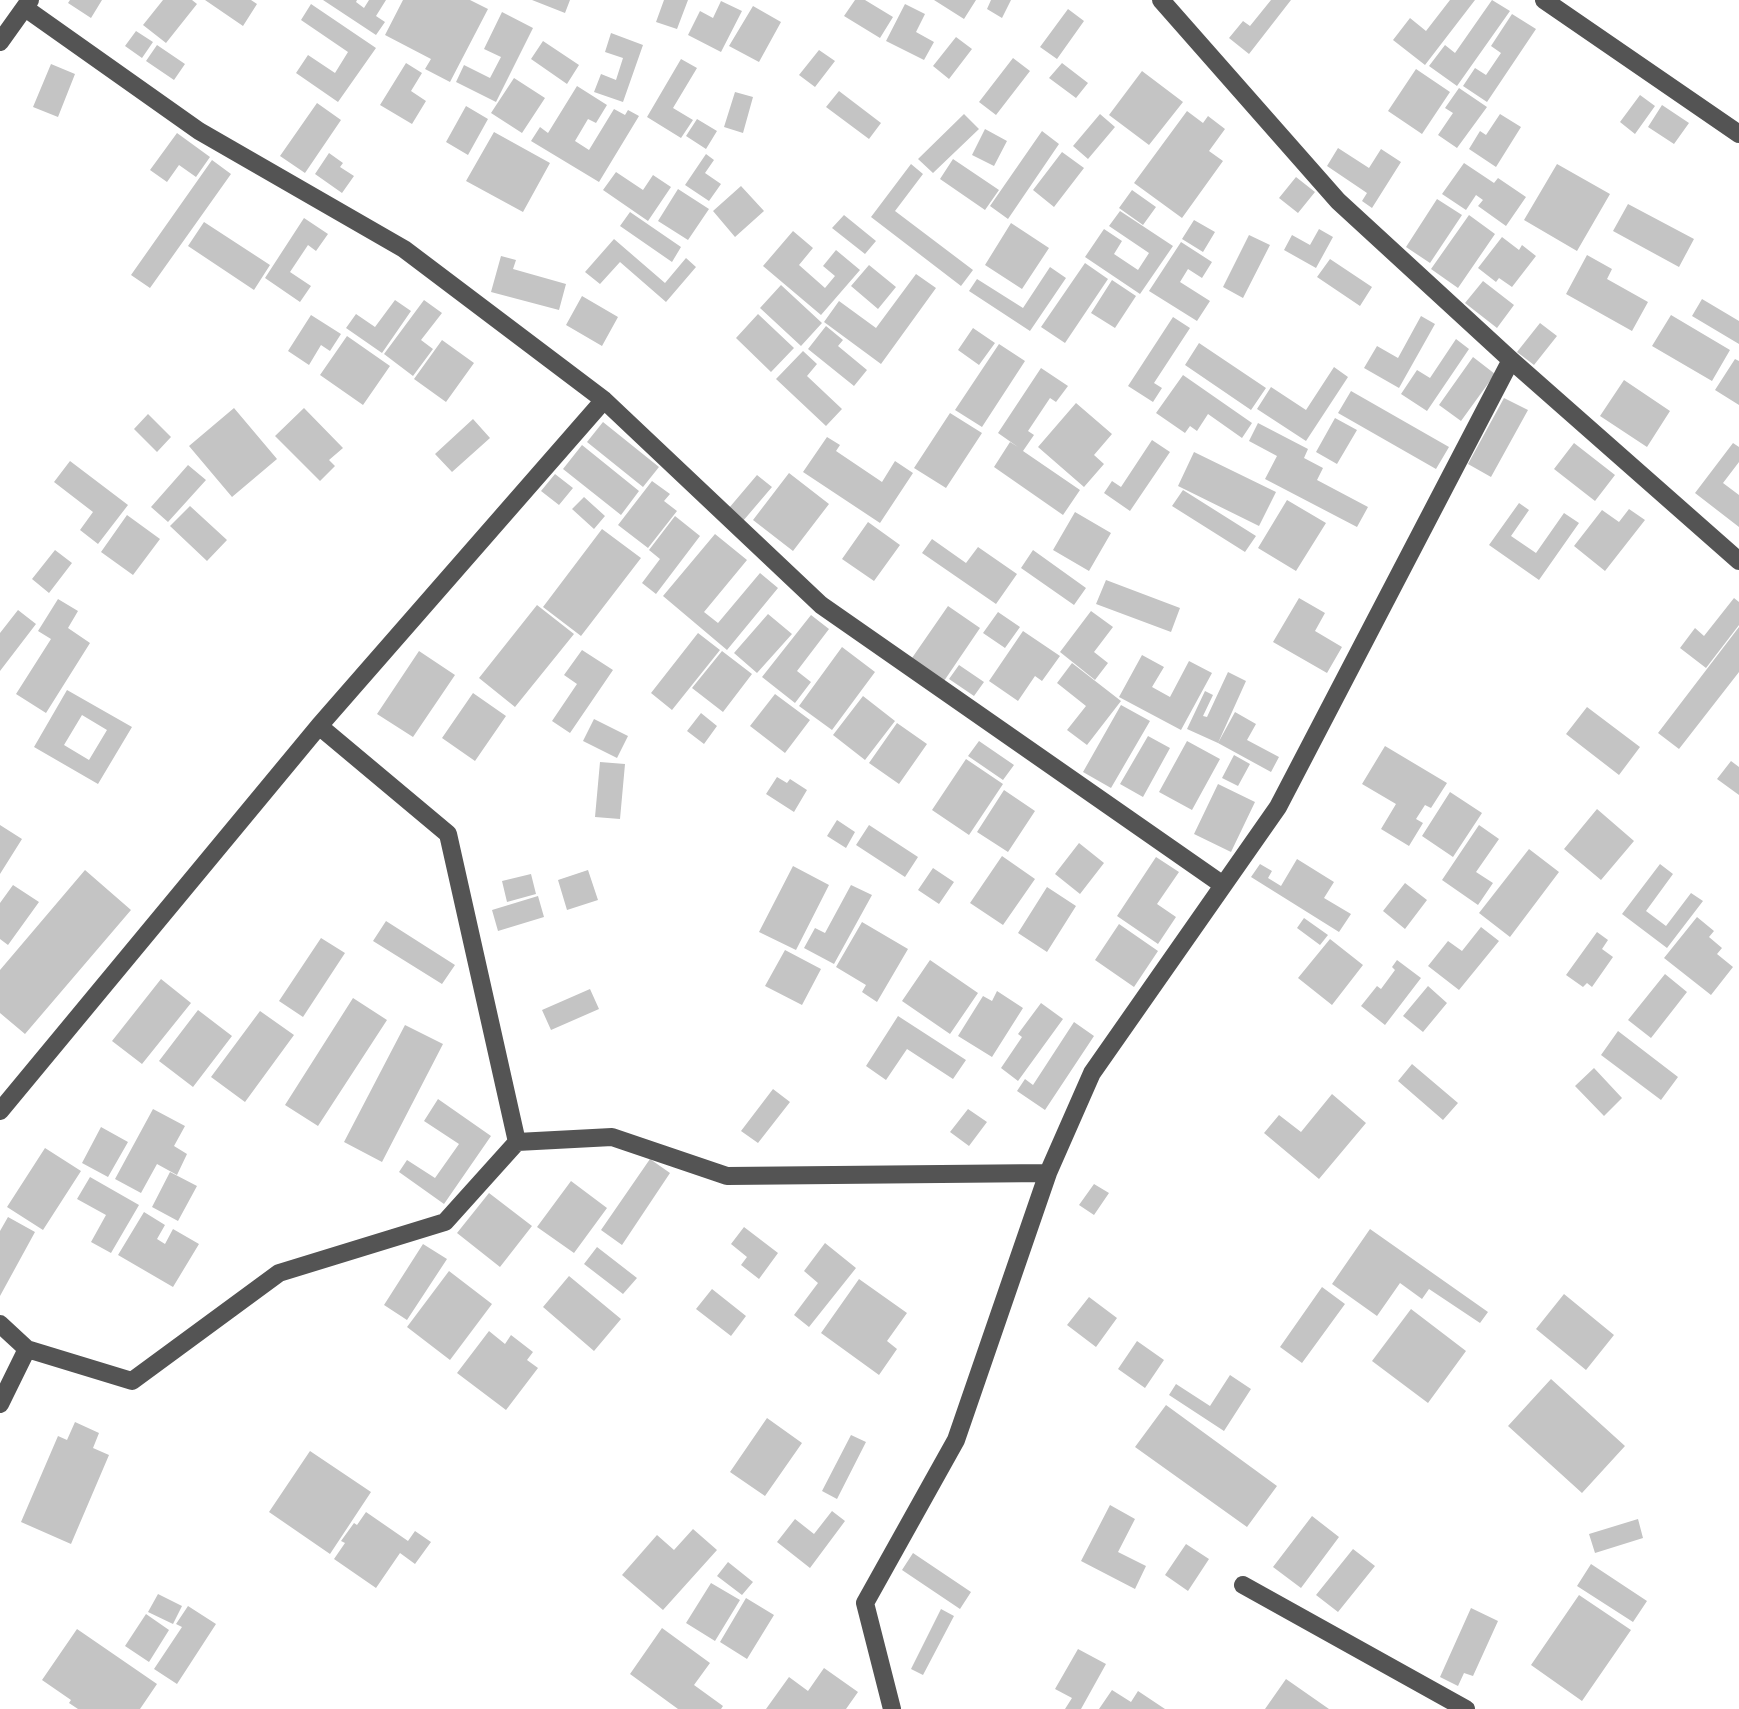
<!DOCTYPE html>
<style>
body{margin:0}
canvas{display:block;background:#fff}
</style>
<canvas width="1739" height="1709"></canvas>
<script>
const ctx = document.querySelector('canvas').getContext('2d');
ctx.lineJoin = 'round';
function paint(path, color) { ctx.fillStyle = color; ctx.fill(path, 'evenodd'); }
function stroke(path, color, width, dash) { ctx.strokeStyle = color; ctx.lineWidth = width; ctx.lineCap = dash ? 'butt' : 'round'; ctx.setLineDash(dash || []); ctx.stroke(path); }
const building = new Path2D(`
 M70,0H102L91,18L68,3Z
 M163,0H192L197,4L166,43L143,25Z
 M205,0H251L257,4L243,26Z
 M323,0H357L356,2L364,8L369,0H386L376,16L385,22L376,35Z
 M403,0H470L488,9L450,82L425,69L431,59L385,35Z
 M532,0H570L565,13Z
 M664,0H688L677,29L656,22Z
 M855,0H865L893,17L880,38L844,16Z
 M934,0H976L964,19Z
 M991,0H1011L1002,18L987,9Z
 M1271,0H1291L1249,54L1229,38L1243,21L1250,26Z
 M1450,0H1475L1425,65L1393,40L1410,18L1426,31Z
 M1492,0L1510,11L1457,86L1429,66L1445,45L1455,53Z
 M721,1L742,11L721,52L688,35L700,11L713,18Z
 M311,4L376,48L338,102L296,73L308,55L335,73L348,52L301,20Z
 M905,4L925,14L916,32L934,42L924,60L886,41Z
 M753,6L781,22L759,62L729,46Z
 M1068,9L1084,21L1057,59L1040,47Z
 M502,12L533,28L496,102L456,82L464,65L490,78L501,57L484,49Z
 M1512,14L1536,29L1487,102L1463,86L1475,68L1486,75L1501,53L1491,46Z
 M136,31L153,42L142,58L125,46Z
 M611,33L643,45L623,102L594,92L601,74L616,80L623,58L605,52Z
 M956,37L972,49L949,79L933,66Z
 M543,41L579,65L567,84L531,59Z
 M157,45L185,64L174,80L146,61Z
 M819,50L835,61L815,87L799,75Z
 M1013,58L1030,71L996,115L979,102Z
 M681,59L697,68L673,108L693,120L681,138L647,117Z
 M406,63L422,73L411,91L426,101L412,124L380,105Z
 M1062,63L1088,83L1076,98L1049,78Z
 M51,64L75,74L58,117L33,107Z
 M1416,69L1450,92L1422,134L1388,111Z
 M1142,71L1183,102L1149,145L1109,115Z
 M514,78L545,98L522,133L491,113Z
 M577,86L607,105L596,123L588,119L575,141L589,150L614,109L625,115L628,110L639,116L599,182L531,141L540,127L548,133Z
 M1459,88L1487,107L1457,148L1438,135L1453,113L1445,108Z
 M839,91L881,123L869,139L826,107Z
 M735,92L753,97L743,133L724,127Z
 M1640,95L1655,106L1635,134L1620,122Z
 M317,103L341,120L305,173L280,156Z
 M1662,105L1689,123L1674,144L1648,127Z
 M466,106L488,119L468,155L446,142Z
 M1187,111L1203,123L1208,116L1225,129L1209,151L1223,161L1182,218L1134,183Z
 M964,114L979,129L933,173L918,159Z
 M1100,114L1115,127L1088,159L1073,146Z
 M1500,114L1521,127L1496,167L1469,149L1480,131L1486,135Z
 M697,119L717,131L706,149L686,136Z
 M985,129L1007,141L994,166L972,155Z
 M1042,131L1059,144L1008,219L990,206Z
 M494,132L550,163L523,212L466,181Z
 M177,133L210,157L196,177L179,165L167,182L150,170Z
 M1338,148L1369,168L1381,149L1401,162L1372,208L1362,201L1367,193L1327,166Z
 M1062,152L1084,168L1054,207L1033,190Z
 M329,153L343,163L340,167L354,176L342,193L315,174Z
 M706,154L714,160L705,173L721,184L709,201L685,185Z
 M953,159L999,190L985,210L940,179Z
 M212,160L231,174L150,288L131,275Z
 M1464,163L1494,183L1498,178L1526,197L1506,226L1478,206L1483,200L1476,195L1466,210L1442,194Z
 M911,164L923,174L895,211L973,270L961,286L871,217Z
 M1557,164L1610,194L1577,251L1524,220Z
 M616,172L643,190L653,175L671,187L648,221L603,190Z
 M1296,177L1315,192L1298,213L1279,198Z
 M741,186L764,211L735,237L713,211Z
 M678,189L709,209L688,240L658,221Z
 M1132,190L1156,207L1143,225L1119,208Z
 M1437,199L1462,215L1430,263L1406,247Z
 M1628,204L1694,239L1679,267L1613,231Z
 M1120,211L1173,246L1140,294L1085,257L1104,229L1122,241L1114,254L1138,270L1149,253L1109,226Z
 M630,212L681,247L672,262L620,226Z
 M844,215L876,241L865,254L832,228Z
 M1469,215L1495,234L1458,288L1431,269Z
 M304,218L328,234L316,251L308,245L290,272L311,286L300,302L265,278Z
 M1194,220L1215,232L1203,252L1182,239Z
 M204,222L270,265L254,290L188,246Z
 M1011,223L1049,248L1022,289L985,265Z
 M1319,229L1333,237L1316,268L1284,250L1292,235L1310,245Z
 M793,231L813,248L799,265L825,288L835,276L823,266L836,250L860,270L821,315L763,266Z
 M1249,235L1270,245L1243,298L1223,287Z
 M1502,237L1519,250L1522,245L1536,256L1512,287L1499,278L1496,282L1478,268Z
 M614,239L665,283L686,258L696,267L666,302L620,262L600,284L585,272Z
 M1181,242L1212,262L1202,278L1188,269L1180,282L1210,301L1197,321L1149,291Z
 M1587,255L1612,269L1607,279L1648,302L1632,331L1566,294Z
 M501,256L516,260L513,269L566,284L559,310L491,292Z
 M1330,259L1372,287L1360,306L1317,277Z
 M1085,263L1108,279L1065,343L1041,327Z
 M869,265L896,287L878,309L851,286Z
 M1050,267L1066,278L1030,331L969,291L977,279L1023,308Z
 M916,274L936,288L881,364L824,322L839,301L876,328Z
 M1112,280L1136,296L1115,328L1091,313Z
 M1483,281L1514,305L1497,328L1465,303Z
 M781,285L822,323L801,346L760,308Z
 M582,296L618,317L602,346L566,325Z
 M1702,299L1739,321V344L1692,316Z
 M395,300L411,311L382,353L346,328L356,314L375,327Z
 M424,300L442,313L421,340L433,349L413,376L384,354Z
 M758,314L794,348L771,372L736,338Z
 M311,315L341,334L330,351L321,345L309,365L288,351Z
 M1671,315L1730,350L1712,381L1652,346Z
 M1421,316L1435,324L1399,388L1364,368L1377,346L1398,358Z
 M1173,317L1190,328L1154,383L1162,388L1153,402L1128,386Z
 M1540,323L1557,336L1534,365L1517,352Z
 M826,326L843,340L838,346L867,370L854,386L808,349Z
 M973,328L995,343L979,365L958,350Z
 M347,336L390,366L363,405L320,375Z
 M1456,339L1469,349L1427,411L1401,394L1417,370L1430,378Z
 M442,340L474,363L446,402L414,379Z
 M1199,343L1266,388L1251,410L1185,365Z
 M999,344L1025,361L982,427L955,410Z
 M803,351L817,364L807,376L842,409L826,426L776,379Z
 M1473,357L1495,374L1461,421L1439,405Z
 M1735,359L1739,361V405L1715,390Z
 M1334,367L1348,377L1306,441L1257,409L1271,387L1306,410Z
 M1041,368L1068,386L1056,402L1050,398L1028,431L1034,435L1023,451L1080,490L1063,515L994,467L1010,442L1018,447L998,433Z
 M1183,375L1252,423L1242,438L1208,414L1197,431L1190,426L1185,433L1156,413Z
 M1624,380L1670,411L1647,447L1600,416Z
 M1351,391L1449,447L1436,469L1338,413Z
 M1504,398L1528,410L1491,477L1468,464Z
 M1076,403L1112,434L1094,455L1104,464L1084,487L1038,447Z
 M234,408L277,459L232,497L189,446Z
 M304,408L343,448L329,460L335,466L320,481L275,436Z
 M950,413L982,433L946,488L914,468Z
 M148,414L171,437L157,452L134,429Z
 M1335,418L1357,430L1337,464L1316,452Z
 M473,419L490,438L452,472L435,454Z
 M603,422L659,467L643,487L587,442Z
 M1258,423L1308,449L1304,458L1323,468L1317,480L1368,507L1357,527L1265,479L1277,456L1249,441Z
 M827,437L840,445L836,451L882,482L895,461L913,473L880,523L803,472Z
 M1152,440L1170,452L1130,511L1104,493L1112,481L1121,487Z
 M1574,443L1615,475L1595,501L1554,469Z
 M1733,443L1739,447V462L1723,483L1739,495V527L1695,493Z
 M582,445L639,491L621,515L563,469Z
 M1194,452L1276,492L1259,526L1178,486Z
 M70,461L128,505L98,544L80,530L93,512L54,482Z
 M188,465L206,480L168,522L151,507Z
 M789,473L829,504L793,551L753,520Z
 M555,474L573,488L559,505L541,491Z
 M757,475L772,487L743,521L729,508Z
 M652,481L670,494L664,501L677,511L648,548L618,525Z
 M1183,490L1256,536L1245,552L1172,506Z
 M584,497L605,516L594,529L572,509Z
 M1287,500L1326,523L1296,571L1258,548Z
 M1519,503L1529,510L1511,536L1536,553L1564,513L1579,523L1539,580L1489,545Z
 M190,506L227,540L207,561L170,526Z
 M1629,509L1645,520L1605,571L1574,546L1602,510L1619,522Z
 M1075,512L1111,533L1089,571L1053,550Z
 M127,515L160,539L133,575L101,552Z
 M675,516L700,536L656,594L642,583L660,559L649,550Z
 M868,522L900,545L874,581L842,559Z
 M602,529L641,558L581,636L543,607Z
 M715,534L747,560L704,612L718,623L760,573L778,588L727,650L663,596Z
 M932,539L966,563L978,547L1017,574L996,604L922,553Z
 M55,550L72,563L49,593L32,579Z
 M1033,550L1086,588L1074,605L1021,568Z
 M1106,580L1180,608L1171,632L1096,604Z
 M1299,598L1325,613L1315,631L1342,647L1327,673L1273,642Z
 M1734,598L1739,602V625L1706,668L1680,648L1695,628L1704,636Z
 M58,599L78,611L68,628L90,643L46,713L16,694L51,639L38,631Z
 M537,605L574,634L515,707L479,678Z
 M948,606L980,628L944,681L912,658Z
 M18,610L36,624L0,671V633Z
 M1091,611L1113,627L1094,652L1108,663L1095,680L1060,652Z
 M998,612L1020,627L1005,648L983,633Z
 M768,614L792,634L757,673L734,653Z
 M811,615L829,629L797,671L811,682L795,703L762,677Z
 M1739,627V672L1679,749L1658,733Z
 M1023,631L1060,656L1042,681L1035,676L1018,701L989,681Z
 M698,633L720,650L672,710L651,693Z
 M842,647L875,672L832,730L799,706Z
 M582,650L613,670L570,733L552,721L577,684L564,675Z
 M419,651L455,675L413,737L377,714Z
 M722,651L752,674L723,712L692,688Z
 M1142,655L1164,667L1152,687L1170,697L1189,661L1212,673L1181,730L1119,697Z
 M1072,663L1121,701L1087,745L1067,730L1086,706L1057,683Z
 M959,665L984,682L974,696L949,679Z
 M1228,672L1246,681L1218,743L1187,729L1205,691L1213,695L1203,716L1207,717Z
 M67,690L132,727L98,784L34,747ZM82,715L107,730L89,760L64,745Z
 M473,693L506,716L475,761L442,738Z
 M775,694L810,720L785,753L750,726Z
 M863,696L895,721L865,760L833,735Z
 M1121,705L1150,721L1111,788L1083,772Z
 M1587,707L1640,747L1619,775L1566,734Z
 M1235,712L1256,724L1247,740L1279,757L1271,772L1218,743Z
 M701,713L717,726L704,744L687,731Z
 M594,719L628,736L617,758L583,741Z
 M897,723L927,744L899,784L869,763Z
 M1148,736L1170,748L1143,797L1120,784Z
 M979,741L1014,765L1003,780L968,756Z
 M1187,741L1220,759L1192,810L1159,792Z
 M1385,746L1447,783L1431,808L1425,805L1416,819L1423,823L1409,846L1381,829L1396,804L1362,784Z
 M1234,755L1250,764L1238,786L1222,778Z
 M966,759L1003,784L969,835L932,810Z
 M1731,761L1739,767V795L1717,779Z
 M600,762L625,764L620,819L595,817Z
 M777,777L787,783L790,779L807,790L794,812L766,794Z
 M1218,784L1255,802L1231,852L1194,834Z
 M1004,790L1035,811L1008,852L977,832Z
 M1450,792L1482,813L1453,857L1422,836Z
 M1597,809L1634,841L1601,880L1564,849Z
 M837,820L855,832L846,848L827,836Z
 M0,825L22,839L0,874Z
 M869,825L918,857L905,877L856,845Z
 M1479,825L1499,839L1476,872L1493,883L1478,905L1442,880Z
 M1079,843L1104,863L1080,894L1055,874Z
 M1529,849L1559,872L1510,937L1479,913Z
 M1002,856L1035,879L1003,925L970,903Z
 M1156,857L1179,872L1157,904L1176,917L1158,944L1117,916Z
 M1297,859L1334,882L1324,898L1351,914L1339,932L1251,877L1260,864L1272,871L1268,878L1281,886Z
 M1660,864L1673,874L1646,911L1666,926L1691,893L1703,901L1667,948L1622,914Z
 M793,866L829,885L796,950L759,932Z
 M933,868L954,882L939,904L918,890Z
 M85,870L131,910L25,1034L0,1013V970Z
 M588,870L598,900L567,910L558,880Z
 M531,874L536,894L507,902L502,881Z
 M1405,883L1427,900L1405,929L1383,911Z
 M13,885L39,902L8,945L0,939V903Z
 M851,885L872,895L834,964L804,948L815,928L825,933Z
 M1047,887L1076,906L1047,952L1018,933Z
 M538,896L544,917L498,931L492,910Z
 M1697,917L1714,931L1709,937L1722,948L1717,954L1733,967L1711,995L1664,958Z
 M1304,918L1328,935L1320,945L1297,928Z
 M386,921L455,965L442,984L373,941Z
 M862,922L908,949L877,1002L862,992L866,985L836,967Z
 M1119,924L1158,951L1134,987L1095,960Z
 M1481,927L1499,941L1459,990L1428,966L1448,941L1462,951Z
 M1597,932L1608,940L1602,949L1613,957L1592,987L1587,983L1583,987L1566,975Z
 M321,938L345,953L303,1017L279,1001Z
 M1330,939L1363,965L1332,1005L1298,978Z
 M785,950L821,969L802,1005L765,986Z
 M930,960L978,993L950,1034L902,1001Z
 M1397,960L1421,978L1385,1025L1361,1006L1377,986L1381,989L1395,970L1392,967Z
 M1665,974L1687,992L1651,1038L1628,1020Z
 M161,979L191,1003L142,1064L112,1041Z
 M1428,986L1447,1003L1423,1032L1403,1016Z
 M590,989L599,1009L551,1030L542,1010Z
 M997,991L1023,1008L992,1057L958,1036L983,996L992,1001Z
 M353,998L387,1020L318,1126L285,1105Z
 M1041,1003L1063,1019L1018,1081L1001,1068L1022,1037L1018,1034Z
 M198,1010L232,1036L193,1087L159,1061Z
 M260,1011L294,1035L245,1102L211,1077Z
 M898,1016L966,1060L953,1079L907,1049L886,1080L866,1066Z
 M1074,1022L1094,1036L1045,1110L1017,1091L1025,1079L1033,1085Z
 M405,1025L443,1044L382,1162L344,1142Z
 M1618,1031L1678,1077L1661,1100L1601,1055Z
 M1412,1064L1458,1103L1443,1120L1398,1081Z
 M1594,1068L1622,1098L1604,1116L1575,1086Z
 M773,1089L790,1102L758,1143L741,1131Z
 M1332,1094L1366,1123L1319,1179L1264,1133L1279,1115L1301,1132Z
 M438,1099L491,1136L444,1204L399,1172L407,1160L435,1178L459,1144L424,1121Z
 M153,1109L185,1126L174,1146L187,1154L177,1175L157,1164L141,1193L115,1179Z
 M968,1109L987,1122L969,1146L950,1132Z
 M101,1127L128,1142L108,1177L82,1163Z
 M45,1148L81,1171L43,1230L7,1207Z
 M650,1159L670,1173L622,1245L601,1230Z
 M170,1172L197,1186L178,1221L152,1207Z
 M90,1177L139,1205L111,1253L91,1242L106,1215L77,1199Z
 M571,1181L607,1208L574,1253L537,1227Z
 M1094,1184L1109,1193L1094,1215L1079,1205Z
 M489,1193L532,1226L500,1267L457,1233Z
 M144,1212L165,1225L157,1239L165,1244L173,1229L199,1244L173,1287L118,1255Z
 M8,1217L35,1232L0,1296V1231Z
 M744,1227L778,1253L759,1279L741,1265L747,1257L731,1244Z
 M1370,1229L1488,1312L1480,1323L1429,1289L1422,1299L1400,1283L1377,1316L1332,1284Z
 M825,1243L856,1268L809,1327L794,1315L818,1283L804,1271Z
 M423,1244L447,1259L407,1320L384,1305Z
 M597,1247L637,1278L623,1294L584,1264Z
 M449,1271L492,1304L450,1360L407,1327Z
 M569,1276L621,1319L594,1351L543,1307Z
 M859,1279L907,1313L887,1341L897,1349L879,1375L821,1333Z
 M1322,1287L1345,1304L1302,1363L1280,1347Z
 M712,1289L746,1316L731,1336L696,1309Z
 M1564,1294L1614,1335L1586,1370L1536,1329Z
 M1089,1297L1117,1318L1096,1347L1067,1325Z
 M1411,1309L1466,1351L1428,1403L1372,1361Z
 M489,1331L505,1344L511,1335L533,1352L527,1360L538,1368L506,1410L457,1373Z
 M1137,1341L1164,1360L1145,1388L1118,1369Z
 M1230,1375L1251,1389L1224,1431L1169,1395L1176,1384L1210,1406Z
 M1551,1379L1625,1446L1582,1493L1508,1426Z
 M1166,1405L1277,1486L1247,1527L1135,1447Z
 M767,1418L802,1443L765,1496L730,1472Z
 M75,1422L99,1433L93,1448L109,1455L71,1544L21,1522L58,1436L67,1440Z
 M851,1435L866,1442L837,1499L822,1491Z
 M310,1451L371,1492L330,1554L269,1512Z
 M1110,1505L1135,1519L1118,1552L1146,1566L1135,1589L1081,1561Z
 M832,1511L845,1521L810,1568L777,1542L795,1519L814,1534Z
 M366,1512L408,1541L415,1531L431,1542L415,1564L400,1553L376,1588L334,1559L345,1543L341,1541L354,1523L357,1525Z
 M1312,1516L1339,1537L1301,1588L1273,1567Z
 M1638,1519L1643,1538L1595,1553L1589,1534Z
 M693,1529L717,1550L663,1610L622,1575L657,1535L674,1550Z
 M1186,1544L1209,1559L1188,1591L1165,1575Z
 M1353,1549L1375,1566L1338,1612L1316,1595Z
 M913,1553L971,1592L960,1609L902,1570Z
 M728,1562L753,1582L742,1595L717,1576Z
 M1591,1564L1647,1601L1633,1622L1577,1586Z
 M711,1583L740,1600L715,1641L686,1623Z
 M158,1594L182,1606L173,1624L148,1612Z
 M1579,1595L1631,1630L1582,1701L1531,1665Z
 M746,1598L774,1615L747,1659L720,1642Z
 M188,1606L216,1624L177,1684L154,1669L182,1627L176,1624Z
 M1471,1608L1498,1621L1473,1676L1464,1673L1458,1686L1440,1677Z
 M941,1609L954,1616L923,1675L911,1669Z
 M146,1614L169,1630L149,1662L125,1646Z
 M662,1628L710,1663L694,1685L723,1706L721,1709H678L630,1674Z
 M77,1629L157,1684L140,1709H78L69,1703L71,1700L42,1680Z
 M1078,1649L1106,1664L1081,1709H1065L1072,1698L1055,1689Z
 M824,1668L858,1692L846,1709H766L789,1677L808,1691Z
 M1286,1679L1329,1709H1265Z
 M1112,1690L1131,1702L1138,1691L1165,1709H1099Z`);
const minor = new Path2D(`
 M1161,0L1338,201L1511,360L1739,561
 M1544,0L1739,134
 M25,8L199,131L404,249L604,400L821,605L1223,885
 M0,42L30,0
 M319,726L448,834L517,1142L612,1137L727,1176L1048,1173L1092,1073L1278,807L1511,360
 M0,1111L319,726L604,400
 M0,1324L27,1349L0,1404
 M27,1349L132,1381L279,1273L445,1222L517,1142
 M1243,1585L1466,1709
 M892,1709L865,1603L956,1440L1048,1173`);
paint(building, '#c4c4c4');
stroke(minor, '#545454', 18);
</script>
